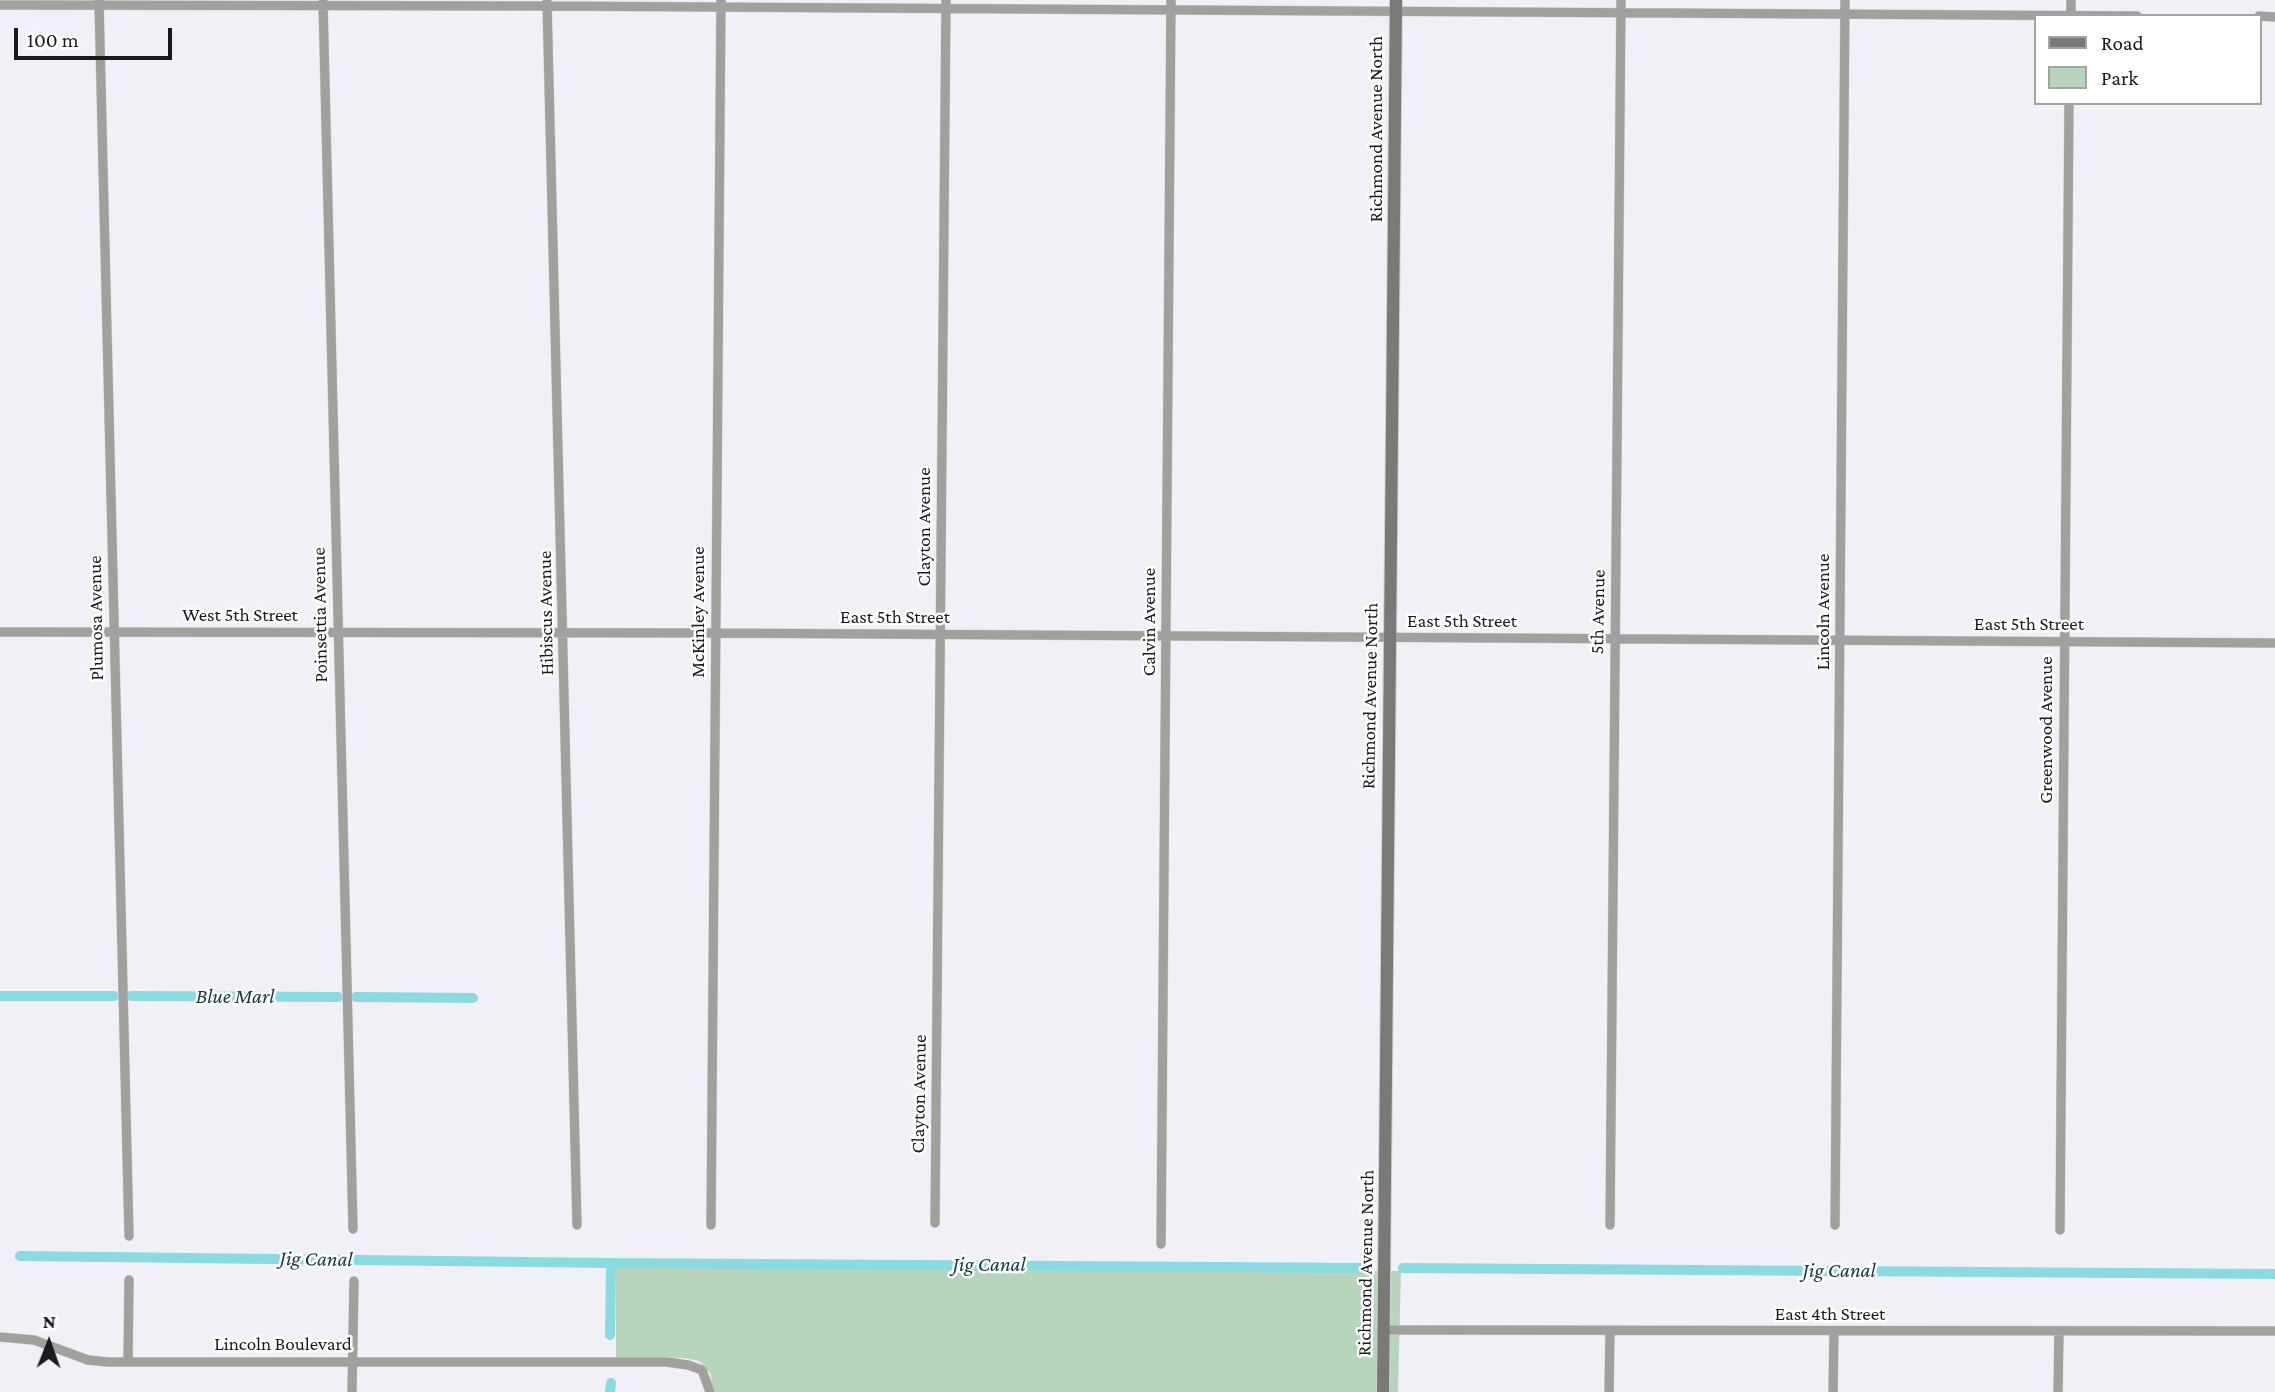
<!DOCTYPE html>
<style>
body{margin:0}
#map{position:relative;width:2275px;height:1392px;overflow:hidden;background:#f0f0f6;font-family:"Crimson Pro",serif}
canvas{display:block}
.legend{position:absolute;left:2034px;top:14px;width:228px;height:91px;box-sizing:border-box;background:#fff;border:2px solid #a3a3a4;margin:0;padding:9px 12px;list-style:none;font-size:21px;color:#1a1a1c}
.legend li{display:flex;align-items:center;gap:14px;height:35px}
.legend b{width:35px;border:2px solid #a3a3a4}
.north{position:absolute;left:14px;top:1308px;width:70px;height:70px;-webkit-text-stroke:5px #fff;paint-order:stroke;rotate:1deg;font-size:19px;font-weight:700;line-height:28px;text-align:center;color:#1a1a1c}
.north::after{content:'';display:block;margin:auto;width:24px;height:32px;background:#1a1a1c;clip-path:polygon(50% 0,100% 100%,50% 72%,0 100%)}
.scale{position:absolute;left:14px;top:28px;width:158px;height:32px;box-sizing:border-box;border:4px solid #1a1a1c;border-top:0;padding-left:9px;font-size:21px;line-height:24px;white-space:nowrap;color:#1a1a1c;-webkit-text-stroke:5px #fff;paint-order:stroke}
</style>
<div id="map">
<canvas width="2275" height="1392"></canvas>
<ul class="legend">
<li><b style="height:9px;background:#797976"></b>Road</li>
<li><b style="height:19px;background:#b7d5bc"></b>Park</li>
</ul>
<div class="north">N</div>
<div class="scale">100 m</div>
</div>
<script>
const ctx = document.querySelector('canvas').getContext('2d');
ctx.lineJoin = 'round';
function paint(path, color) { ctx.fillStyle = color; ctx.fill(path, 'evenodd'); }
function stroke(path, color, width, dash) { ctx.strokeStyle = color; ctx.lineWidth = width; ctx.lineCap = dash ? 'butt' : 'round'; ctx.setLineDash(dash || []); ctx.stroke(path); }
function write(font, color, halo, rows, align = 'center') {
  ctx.font = font + ' "Crimson Pro",serif'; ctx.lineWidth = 5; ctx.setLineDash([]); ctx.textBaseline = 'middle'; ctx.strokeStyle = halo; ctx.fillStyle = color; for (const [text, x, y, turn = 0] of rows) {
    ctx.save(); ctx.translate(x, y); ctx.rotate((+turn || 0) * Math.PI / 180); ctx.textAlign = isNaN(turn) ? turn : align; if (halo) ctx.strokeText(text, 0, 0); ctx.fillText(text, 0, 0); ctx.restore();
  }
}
const green = new Path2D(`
 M616,1259L1379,1271L1377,1392H712L711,1374L699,1361L684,1358L616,1357Z
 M1390,1271H1401L1398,1392H1388Z`);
const canal = new Path2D(`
 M0,996H114
 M131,996L338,997
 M356,997L473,998
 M20,1256L611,1263
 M1403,1268L2275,1274
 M610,1335L611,1263L1367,1268
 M610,1392L611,1383`);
const street = new Path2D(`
 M2071,0V16
 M99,2L129,1236
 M323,2L353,1229
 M547,2L577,1225
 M0,5L548,6L2137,16
 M2259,16L2275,17
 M0,632L715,633L2275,643
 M935,1223L946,0
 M711,1225L721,0
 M1610,1225L1621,0
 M1835,1225L1845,0
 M2060,1230L2069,103
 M1161,1244L1171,0
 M1384,1330L2275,1331
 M0,1337L34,1340L88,1360L108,1362H667L688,1365L702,1370L710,1392
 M128,1362L129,1280
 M352,1392L354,1281
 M1609,1392L1610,1332
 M1833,1392L1834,1332
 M2058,1392L2059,1331`);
const secondary = new Path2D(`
 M1383,1392L1396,0`);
const streetNames = [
 ["Richmond Avenue North",1376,129,-90],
 ["Clayton Avenue",924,527,-90],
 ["McKinley Avenue",698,612,-90],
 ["5th Avenue",1598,612,-89],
 ["Lincoln Avenue",1823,612,-90],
 ["Hibiscus Avenue",546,613,-91],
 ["West 5th Street",240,615],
 ["Poinsettia Avenue",320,615,-91],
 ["East 5th Street",895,617],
 ["Plumosa Avenue",96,618,-91],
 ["East 5th Street",1462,621],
 ["Calvin Avenue",1149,622,-90],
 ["East 5th Street",2029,624],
 ["Richmond Avenue North",1370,696,-89],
 ["Greenwood Avenue",2046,730,-90],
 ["Clayton Avenue",919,1094,-89],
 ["Richmond Avenue North",1366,1263,-89],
 ["East 4th Street",1830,1314],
 ["Lincoln Boulevard",283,1344]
];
const waterNames = [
 ["Blue Marl",235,997],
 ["Jig Canal",316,1259,1],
 ["Jig Canal",989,1265],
 ["Jig Canal",1839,1271]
];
paint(green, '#b7d5bc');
stroke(canal, '#8adbe1', 10);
stroke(street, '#ceced3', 10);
stroke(secondary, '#ceced3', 14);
stroke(street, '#a0a09d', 9);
stroke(secondary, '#797976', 12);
write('19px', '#1a1a1c', '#fff', streetNames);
write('italic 21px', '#11393c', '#fff', waterNames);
</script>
